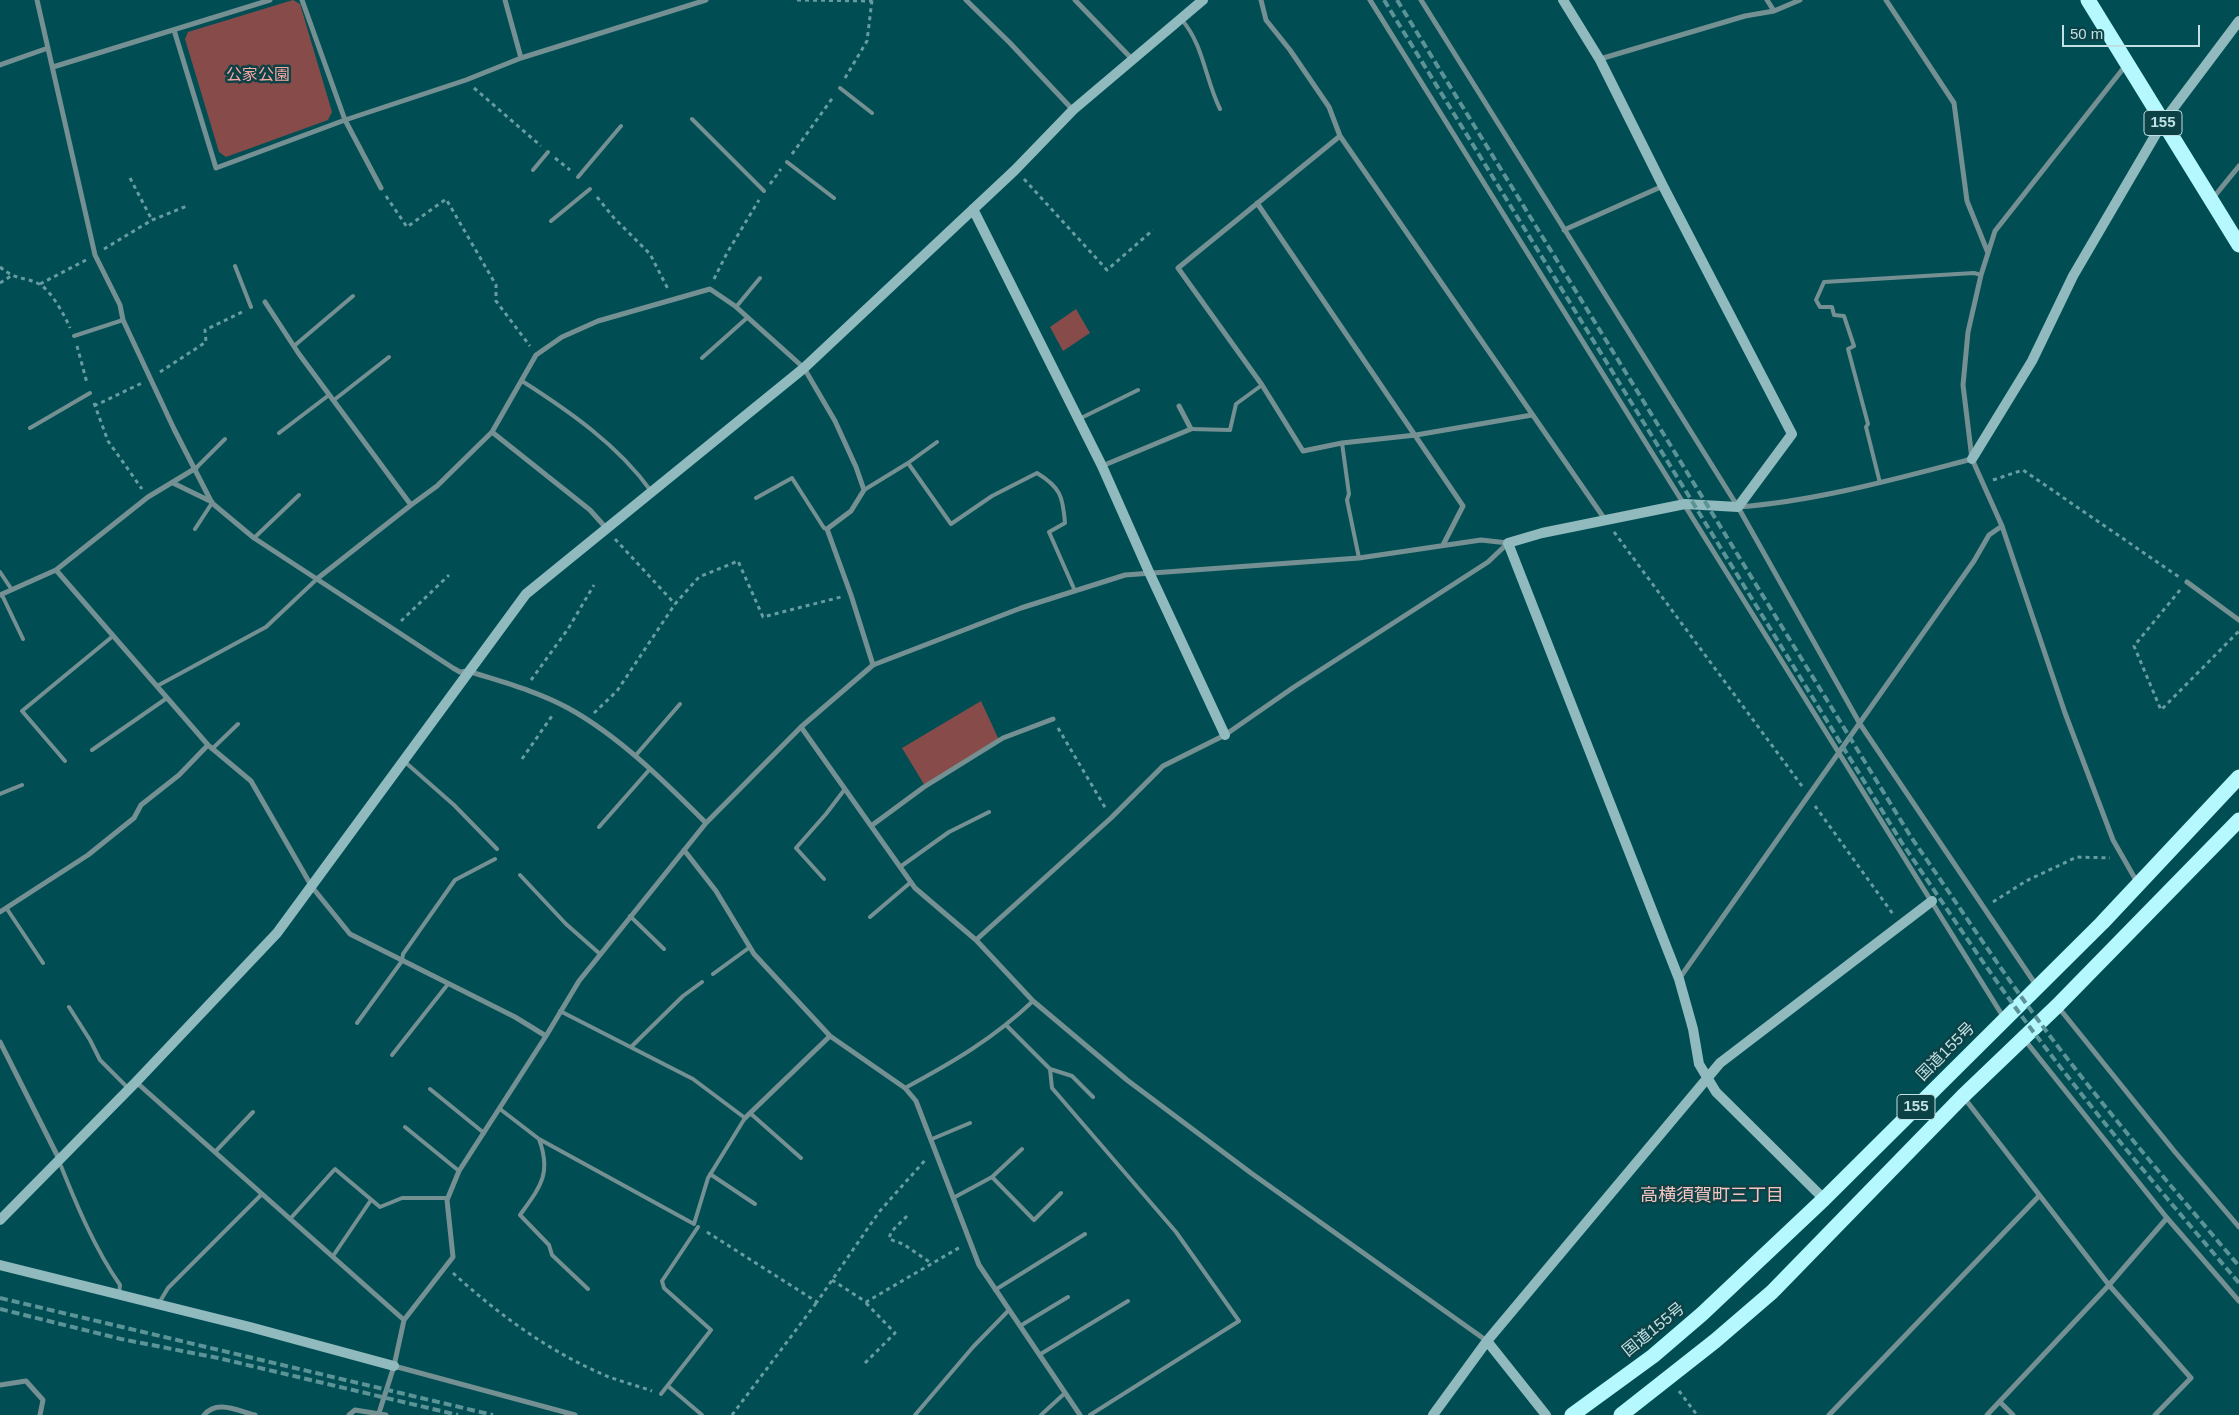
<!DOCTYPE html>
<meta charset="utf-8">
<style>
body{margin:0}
#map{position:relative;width:2239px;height:1415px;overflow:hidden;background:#004e53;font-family:Helvetica,sans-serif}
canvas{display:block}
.scale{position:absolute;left:2062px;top:25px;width:138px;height:22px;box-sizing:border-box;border:2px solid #c1e0e3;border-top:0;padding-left:6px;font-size:15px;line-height:18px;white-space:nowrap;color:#c1e0e3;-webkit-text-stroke:4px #0c4146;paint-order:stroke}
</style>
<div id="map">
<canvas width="2239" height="1415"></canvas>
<div class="scale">50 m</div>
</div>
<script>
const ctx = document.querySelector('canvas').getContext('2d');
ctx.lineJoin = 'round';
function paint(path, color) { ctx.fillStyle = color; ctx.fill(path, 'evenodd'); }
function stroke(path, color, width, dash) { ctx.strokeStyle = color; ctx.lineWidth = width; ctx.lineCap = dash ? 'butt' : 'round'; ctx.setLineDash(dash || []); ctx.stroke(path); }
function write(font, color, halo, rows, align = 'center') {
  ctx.font = font + ' Helvetica,"Noto Sans JP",sans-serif'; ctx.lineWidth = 5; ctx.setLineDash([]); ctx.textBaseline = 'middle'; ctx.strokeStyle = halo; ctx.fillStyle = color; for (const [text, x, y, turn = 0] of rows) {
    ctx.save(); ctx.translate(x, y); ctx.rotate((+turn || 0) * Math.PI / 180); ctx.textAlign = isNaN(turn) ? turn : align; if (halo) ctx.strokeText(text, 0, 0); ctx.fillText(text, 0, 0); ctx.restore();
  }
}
const green = new Path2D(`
 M293,0L300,4L332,112L328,120L226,157L219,152L185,39L188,32Z
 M1076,309L1090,333L1063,351L1050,327Z
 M981,701L999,740L925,786L902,748Z`);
const path = new Path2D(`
 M797,0L872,1
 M845,78L867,41L872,0
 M474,88L541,146
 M792,154L834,96
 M555,158L570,170
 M130,178L152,220
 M1024,179L1107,270L1153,230
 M770,184L781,169
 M386,196L407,227L446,199L496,285V301L530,346
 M597,197L614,218L650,254L669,291
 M104,249L152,220L187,206
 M0,267C17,281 23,276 39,284C51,290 65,316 70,328
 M714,279L727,253L759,200
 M0,283L11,276
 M40,284L86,260
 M77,346L87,383
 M160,372L206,342L205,330L242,312
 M94,403L108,441L142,489
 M94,406L142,383
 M1993,480L2023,470L2179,577
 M1614,532L1802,786
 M615,539L675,604
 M2180,590L2134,646L2161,710L2239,631
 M401,621L449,575
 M531,680L568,629L594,585
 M594,713L617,691L675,604L699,577L738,561L763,617L841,597
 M1058,728L1106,809
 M522,759L554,713
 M1815,806L1893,914
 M1993,902L2026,881L2077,857L2110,858
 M907,1216L891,1232L889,1239L903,1244L931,1263
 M707,1232L817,1302L879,1212L927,1158
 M453,1273C499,1315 551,1353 609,1377C623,1382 638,1386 652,1391
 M832,1280L866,1302L962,1246
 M865,1363L895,1333L866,1303
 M1679,1391L1697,1415
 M732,1415L817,1302`);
const lane = new Path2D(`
 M1182,20C1204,46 1205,79 1220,109
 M840,88L872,113
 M692,119L764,191
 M787,162L834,198
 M533,170L548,152
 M578,177L621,126
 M551,221L590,189
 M235,266L251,307
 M736,307L760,278
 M74,336L123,320
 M294,346L353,296
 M702,358L748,317
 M522,381C569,411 618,445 651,491
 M334,400L389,357
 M1079,419L1138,390
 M30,428L90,393
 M1191,429L1230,430L1236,404L1262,385
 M279,433L329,395
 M1342,443L1349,494L1347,500L1359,558
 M908,463L951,524L992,496L1037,473C1060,487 1063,496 1065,523L1049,532L1075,591
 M196,468L225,439
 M1880,483L1866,427L1868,424L1848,349L1854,346L1844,316L1834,315L1832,307H1820L1816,300L1824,282L1974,273L1981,275
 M864,490L908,463L937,442
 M756,498L792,478L824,528L827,529
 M195,529L212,503
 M254,538L299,495
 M0,572L12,590
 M2,595L23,639
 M157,686L266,627L318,578
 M212,749L238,724
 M92,750L167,698
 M636,755L680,704
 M65,761L22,711L113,636
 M405,762L454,805L497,849
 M0,794L22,785
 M599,827L650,769
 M900,867L949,832L989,812
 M520,875L566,924L600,954
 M824,879L796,848L826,814L845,789
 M7,909L43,963
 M630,916L664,949
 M870,917L911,882
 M713,974L750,947
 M69,1007L90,1040L100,1060L129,1089
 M357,1023L402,961L403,954L455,880L495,859
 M1007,1026L1050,1069L1072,1076L1093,1097
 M631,1047L683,996L702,982
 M392,1055L448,984
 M1050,1069L1052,1088L1176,1232L1239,1321L1090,1415
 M905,1088C953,1062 993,1039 1033,1001
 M430,1089L484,1133
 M500,1109L539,1139L694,1224L708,1178L745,1118L693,1079L560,1011
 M750,1113L801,1158
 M405,1127L459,1171
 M539,1139C552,1174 540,1187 520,1215L549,1245L552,1255L588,1289
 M932,1139L970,1123
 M215,1152L253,1112
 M61,1166C77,1206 95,1249 120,1285L119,1295
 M710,1174L755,1204
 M992,1177L1034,1220L1061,1193
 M955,1197L992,1177L1022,1149
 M290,1219L335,1169L380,1207L402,1198H448
 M333,1256L371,1200
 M995,1290L1085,1234
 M159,1303L168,1288L262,1194
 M1020,1326L1068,1297
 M1039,1355L1128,1301
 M668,1386L702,1415
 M661,1394L711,1330L664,1288L662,1281L698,1227
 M915,1415L973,1347L1009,1310
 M1041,1415L1065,1393`);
const street = new Path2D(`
 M37,0L95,255L120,305L123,320L174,429L212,503L254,538L453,668L460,672L468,671C502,682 537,691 568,708C619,736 665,782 706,823
 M302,0L345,120L381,188
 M505,0L521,58
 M966,0L1010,43L1073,110
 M1075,0L1132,59
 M1261,0L1266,20L1290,50L1329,107L1340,136L1606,521
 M1370,0L2004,1018
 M1421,0L1738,507L1860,724L2036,985
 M1767,0L1774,11
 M1886,0L1954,103L1967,201L1988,253
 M174,30L216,168L345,120L466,80L521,58L706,0
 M1600,59L1745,16L1774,11L1800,0
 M0,65L48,48
 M2126,65L1995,231L1981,275L1968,332L1963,385L1972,459L2002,526L2065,713L2113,840L2137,882
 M53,67L270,0
 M1340,136L1178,268L1262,385L1303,451L1342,443L1416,435L1532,415
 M2213,198L2239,166
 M1257,203L1463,506L1443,545
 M1564,230L1663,186
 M265,302L299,354L411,505
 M492,432L590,510L607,529
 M1102,466L1191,429L1179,406
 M173,483L212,502
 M1738,507C1817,501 1895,479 1972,459
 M56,570L208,745L251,781L312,887L350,934L515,1017L546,1036
 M318,578L411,505L437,486L492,432L536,355L562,337L598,321L710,289L735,306L804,368L835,421L856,467L864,490L851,511L827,529L851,595L873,665
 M2187,582L2239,620
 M0,595L56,570L148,497L196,468
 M801,727L915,888L976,940L1033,1001L1127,1080L1251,1173L1487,1341
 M871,826L924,787L1003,738L1053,719
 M684,850L716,891L754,954L830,1036L905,1088L916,1101L979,1265L1080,1415
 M0,912L88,855L134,818L141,805L179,775L208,745
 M976,940L1111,818L1163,766L1225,735L1294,687L1488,562L1508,543
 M1679,979L1974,561L1989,535L2002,526
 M2059,1008L2175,1152L2239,1227
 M2024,1039L2167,1218L2239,1301
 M0,1042L59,1159
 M136,1082L404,1320
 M1965,1099L2109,1285L2191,1378L2155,1415
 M745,1118L830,1036
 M394,1366L575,1415
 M0,1385L26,1381L43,1400L40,1415
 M2000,1402L2013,1415
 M379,1413L394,1366L404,1320L453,1257L447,1200L459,1171L546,1036L579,981L706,823L801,727L873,665L1021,608L1125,575L1359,558L1481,540L1508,543
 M204,1415C217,1399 238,1411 255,1415
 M349,1415L355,1410L386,1415
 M1829,1415L2039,1196
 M1987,1415L2109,1285L2167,1218`);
const secondary = new Path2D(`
 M1563,0L1600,60L1663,186L1792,434L1738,507L1685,504L1542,533L1508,543L1679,979L1693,1029L1699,1064L1716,1092L1824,1199
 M973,209L1102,466L1149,572L1225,735
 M1972,459L2032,361L2073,276L2163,122L2239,21
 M0,1220L136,1082L277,933L526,594L804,368L1015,170L1073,110L1203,0
 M0,1265L250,1327L394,1366
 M1487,1341L1546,1415
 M1433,1415L1487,1341L1720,1063L1932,901`);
const highway = new Path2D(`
 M2088,0L2239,245
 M1572,1415L1653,1356L1702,1314L1824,1199L2102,923L2239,777
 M1621,1415L1715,1341L1772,1292L1963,1096L2057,1006L2239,820`);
const rail = new Path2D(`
 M1384,0L1902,843C1950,913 1996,984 2048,1051C2109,1131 2174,1207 2239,1283
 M1397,0L1911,837C1959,906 2005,977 2056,1044C2114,1120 2177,1193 2239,1266
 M0,1298L493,1415
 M0,1309L121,1339L218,1358L458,1415`);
const shields = [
 [2163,123,38],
 [1916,1107,38]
];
const shieldNames = [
 ["155",2163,123],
 ["155",1916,1107]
];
const parkNames = [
 ["公家公園",258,76]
];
const streetNames = [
 ["国道155号",1946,1052,-45],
 ["国道155号",1654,1330,-39]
];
const neighbourhoodNames = [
 ["高横須賀町三丁目",1712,1196]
];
paint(green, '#874c49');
stroke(path, '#679ca0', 3, [4, 4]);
stroke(lane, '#759092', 4);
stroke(street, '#759092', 5);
stroke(secondary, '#90babe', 10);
stroke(highway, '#b5f8fe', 15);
stroke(rail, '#5b9397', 4, [8, 4]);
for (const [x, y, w] of shields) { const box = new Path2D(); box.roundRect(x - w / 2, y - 12.5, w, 25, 4); ctx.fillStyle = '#0c4146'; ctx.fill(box); stroke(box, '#c1e0e3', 1); }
write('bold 15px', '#c1e0e3', null, shieldNames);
write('16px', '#faa8a3', '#0c4146', parkNames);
write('16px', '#c1e0e3', '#0c4146', streetNames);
write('18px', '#f8c4c0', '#0c4146', neighbourhoodNames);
</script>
